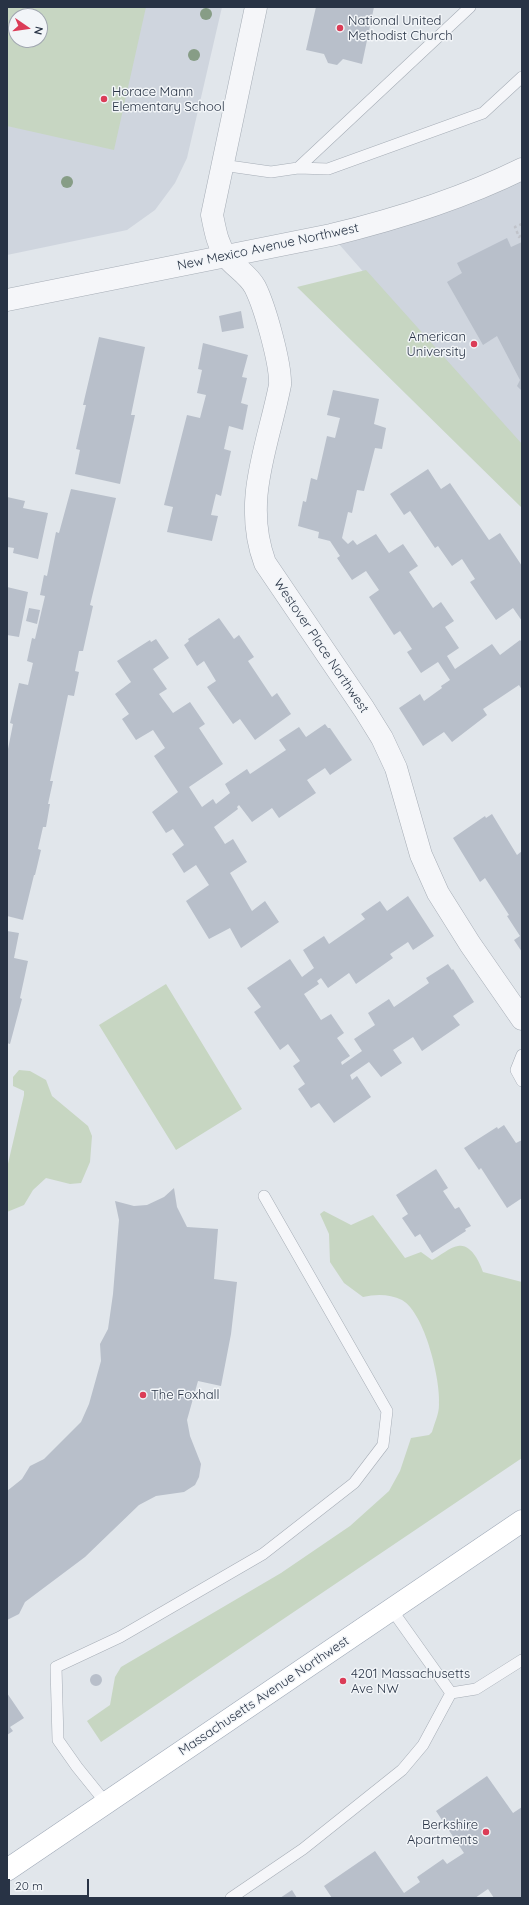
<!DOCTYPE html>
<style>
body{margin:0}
#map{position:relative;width:529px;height:1905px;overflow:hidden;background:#e1e6eb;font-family:Quicksand,sans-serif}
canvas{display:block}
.frame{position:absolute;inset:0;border:8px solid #283345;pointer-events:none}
.north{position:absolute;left:8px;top:8px;width:40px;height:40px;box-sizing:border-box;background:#f2f5f8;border:1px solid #a1a7b0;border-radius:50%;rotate:103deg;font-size:11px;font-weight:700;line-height:16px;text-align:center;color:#283345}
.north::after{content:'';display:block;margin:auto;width:14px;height:18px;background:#db3c57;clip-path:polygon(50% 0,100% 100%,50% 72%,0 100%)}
.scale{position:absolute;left:8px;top:1879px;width:81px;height:18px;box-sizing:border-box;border:2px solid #283345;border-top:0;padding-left:5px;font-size:12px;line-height:14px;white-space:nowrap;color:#283345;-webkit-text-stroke:3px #f2f5f8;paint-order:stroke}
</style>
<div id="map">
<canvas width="529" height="1905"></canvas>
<div class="frame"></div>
<div class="north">N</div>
<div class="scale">20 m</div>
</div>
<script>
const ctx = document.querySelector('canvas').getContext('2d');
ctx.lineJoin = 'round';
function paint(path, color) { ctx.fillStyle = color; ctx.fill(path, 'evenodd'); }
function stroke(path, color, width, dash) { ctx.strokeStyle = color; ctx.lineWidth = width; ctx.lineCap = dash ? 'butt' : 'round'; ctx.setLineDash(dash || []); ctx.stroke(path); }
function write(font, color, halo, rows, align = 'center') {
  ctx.font = font + ' Quicksand,sans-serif'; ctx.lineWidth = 3; ctx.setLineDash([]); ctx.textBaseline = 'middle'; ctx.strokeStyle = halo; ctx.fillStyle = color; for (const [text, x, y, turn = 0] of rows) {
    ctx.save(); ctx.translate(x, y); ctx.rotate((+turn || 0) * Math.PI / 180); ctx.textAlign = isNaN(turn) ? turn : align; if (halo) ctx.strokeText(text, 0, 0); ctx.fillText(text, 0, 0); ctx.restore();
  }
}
const built = new Path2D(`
 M7,7H222L187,158L175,183L155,210L127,230L7,255ZM16,16H40V40H16Z
 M522,169V453L331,235Z`);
const green = new Path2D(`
 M7,7H146L114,150L7,126ZM16,16H40V40H16Z
 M366,270L522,444V508L297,287Z
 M166,984L242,1109L176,1150L99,1025Z
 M19,1070L30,1071L46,1080L52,1096L88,1126L92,1136L90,1162L81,1183L70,1184L46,1178L33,1190L24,1205L7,1212V1168L24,1095V1091L13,1086V1077Z
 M324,1211L351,1225L373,1215L405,1258L421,1252L432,1260C440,1256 450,1247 458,1246C471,1243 480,1263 483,1272L522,1282V1458L101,1742L87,1721L110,1705L115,1677L121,1667L281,1573L350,1526L389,1491L400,1471L411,1438L429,1435L432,1432C434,1424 439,1414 439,1405C441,1381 425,1313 402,1300C390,1294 376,1294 363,1297L344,1283L330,1262L329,1234L320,1214Z`);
const building = new Path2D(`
 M316,7H374L362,64L343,59L337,65L328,63L324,54L306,50Z
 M507,238L511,247L522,242V391L517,386L520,380L497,336L483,345L447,282L462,273L457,263Z
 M241,311L244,328L222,332L219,316Z
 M99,337L145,347L131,415H135L120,484L75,474L80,450L76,449L86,405H83Z
 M203,343L248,355L242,377L247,378L241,403L248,405L243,430L229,426L224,449L231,451L221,496L216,494L211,515L218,516L212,541L167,532L173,507L164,505L187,415L200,418L206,395L197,393L202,370L198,369Z
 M333,390L379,399L374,424L386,428L382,449L375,448L364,491L357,490L352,513L348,512L342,538L348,544L353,540L357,545L376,534L389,553L403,544L418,566L409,572L433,608L441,602L454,621L445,627L459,648L447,656L455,669L492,644L500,655L520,640L522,642V690L519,685L483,709L487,715L452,742L444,732L423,746L399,708L420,694L424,701L442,688L441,686L450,680L438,662L421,673L407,652L412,649L400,631L394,635L369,597L379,590L366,571L352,580L337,558L340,556L330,541L318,538L319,532L298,526L303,501L306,502L311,478L317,480L327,436L335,438L340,418L327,415Z
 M428,469L441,489L450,483L489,540L500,533L522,566V621L513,608L496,620L470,582L475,579L462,559L452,566L438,546L435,548L410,511L404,515L390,494Z
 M71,489L116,498L90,605L93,606L83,651H79L75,671L79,672L74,696L68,695L50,781H53L48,804H50L46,827H43L38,849L41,850L35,875H34L23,920L7,916V754L13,724L10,723L19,683L28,685L33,663L27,661L32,638L35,639L45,596L40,595L44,575L47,576L56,532L59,533Z
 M7,497L25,501L23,508L48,513L38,559L13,553L14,548L7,547Z
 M7,587L28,592L19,637L7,635Z
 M29,608L40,610L37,624L26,621Z
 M219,618L234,639L239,635L254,657L248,661L272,697L277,693L291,714L255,740L240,719L233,724L207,687L216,681L204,661L197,666L184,645L189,641L188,639Z
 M156,639L169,658L153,669L167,689L159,694L173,713L190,702L205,724L199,728L223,764L189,787L202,807L213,799L216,804L230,793L225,784L247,769L250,774L286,750L279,740L299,727L306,737L325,724L328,728H330L352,760L330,775L325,768L307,780L316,793L279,818L272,808L252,822L239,805L237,807L238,809L214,827L225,844L233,839L247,862L230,873L252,911L265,901L279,922L241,948L230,928L209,939L186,901L209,885L196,865L184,873L172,854L184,845L173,829L166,833L152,812L178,792L154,756L165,748L153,730L136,740L122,719L129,714L115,694L131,682L117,661L150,640L151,642Z
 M492,814L517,855L522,851V952L514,940L520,936L507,916L509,915L485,878L480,882L453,838L485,816L486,818Z
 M408,896L434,936L413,950L408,942L390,954L393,958L356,984L349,973L328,988L321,978L317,981L319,984L304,994L321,1020L331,1014L344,1033L337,1038L350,1056L341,1062L342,1065L362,1051L354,1039L375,1025L368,1013L389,999L394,1007L429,983L426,978L448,964L452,970L453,969L474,1002L453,1016L460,1025L422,1051L413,1037L393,1050L402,1063L381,1077L369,1062L350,1075L352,1080L357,1076L371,1097L334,1123L319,1103L311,1108L298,1089L305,1084L293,1066L300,1061L288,1044L280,1050L254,1012L261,1007L247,988L290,959L302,977L314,968L303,950L324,936L329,944L365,919L361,914L380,901L387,911Z
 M7,931L19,933L14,958L28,961L20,998L22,999L10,1044L7,1043Z
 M504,1125L516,1143L522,1140V1198L507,1208L481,1168L479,1170L464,1148L497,1127L498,1129Z
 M436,1169L448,1188L443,1191L455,1209L459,1207L471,1226L465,1229L466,1231L432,1253L420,1234L415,1237L402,1218L408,1214L396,1195Z
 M174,1188L177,1207L187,1227L218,1229L214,1279L237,1282L231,1334L221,1386L198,1381L187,1420L190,1436L201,1464L199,1477L195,1485L184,1492L156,1496L139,1505L85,1557L25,1602L19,1614L7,1620V1491L22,1479L30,1466L44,1459L81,1422L89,1404L101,1361L100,1344L108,1329L113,1294L119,1220L115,1201L134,1206L147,1205L164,1197Z
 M90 1680a6 6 0 1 1 12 0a6 6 0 1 1-12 0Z
 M7,1693L24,1718L10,1727L13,1731L7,1735Z
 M487,1776L513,1813L522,1807V1898H494L488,1889L475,1898H332L324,1886L375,1851L404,1893L420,1882L417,1877L443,1859L447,1864L464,1853L436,1811Z
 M292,1890L297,1898H280Z`);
const path = new Path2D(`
 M522,224L515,227L519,237L522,235`);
const service = new Path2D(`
 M222,165L271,172L298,168L328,169L483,113L522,77
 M298,168L470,7
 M522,1055L516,1070L522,1081
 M451,1693L476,1689L522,1660
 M106,1803L77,1767L58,1740L56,1667L120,1637L263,1554L354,1483L383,1445L387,1411L264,1196
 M231,1898L303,1849L402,1770L423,1745L451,1693L392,1610`);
const minor = new Path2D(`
 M256,7L212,215C215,229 217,244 226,256C234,267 248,274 255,287C265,307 281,364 280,385C268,446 242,501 265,563L364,709L382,738L396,768L421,855L438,893L470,944L522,1019`);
const tertiary = new Path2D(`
 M7,300L331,235C397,219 461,199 522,169`);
const primary = new Path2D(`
 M7,1870L522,1521`);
const trees = [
 [206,14],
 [194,55],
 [67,182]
];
const markers = [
 [340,28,4,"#db3c57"],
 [104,99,4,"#db3c57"],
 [474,344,4,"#db3c57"],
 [143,1395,4,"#db3c57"],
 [343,1681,4,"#db3c57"],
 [486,1832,4,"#db3c57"]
];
const poiNames = [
 ["National United",348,21],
 ["Methodist Church",348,36],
 ["Horace Mann",112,92],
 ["Elementary School",112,107],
 ["American",466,337,"right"],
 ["University",466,352,"right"],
 ["The Foxhall",151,1395],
 ["4201 Massachusetts",351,1674],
 ["Ave NW",351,1689],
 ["Berkshire",478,1825,"right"],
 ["Apartments",478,1840,"right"]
];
const streetNames = [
 ["New Mexico Avenue Northwest",268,247,-12],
 ["Westover Place Northwest",321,646,56],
 ["Massachusetts Avenue Northwest",264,1696,-34]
];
paint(built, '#cfd5de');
paint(green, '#c7d6c2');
paint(building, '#b8bfca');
stroke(service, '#a6adb6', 12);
stroke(minor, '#a6adb6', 23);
stroke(tertiary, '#a6adb6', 23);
stroke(primary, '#a0aab8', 23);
stroke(path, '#c0c3ca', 2.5, [3, 3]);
stroke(service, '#f5f6f9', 11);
stroke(minor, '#f5f6f9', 22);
stroke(tertiary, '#f5f6f9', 22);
stroke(primary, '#fff', 22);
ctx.fillStyle = '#879d86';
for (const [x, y] of trees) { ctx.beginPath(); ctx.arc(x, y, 6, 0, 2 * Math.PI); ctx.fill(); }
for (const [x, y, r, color] of markers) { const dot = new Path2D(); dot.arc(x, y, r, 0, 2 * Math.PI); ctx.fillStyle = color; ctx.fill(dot); stroke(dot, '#f2f5f8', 1.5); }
write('13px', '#283345', '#f2f5f8', poiNames, 'left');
write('13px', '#283345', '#f2f5f8', streetNames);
</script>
